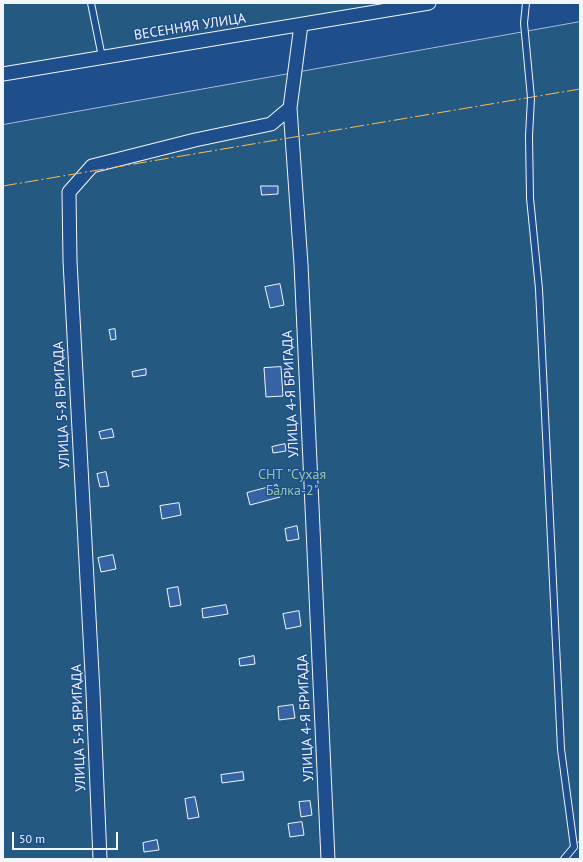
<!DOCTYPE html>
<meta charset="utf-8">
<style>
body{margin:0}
#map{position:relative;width:583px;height:862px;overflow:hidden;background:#1f4e8c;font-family:"PT Sans",sans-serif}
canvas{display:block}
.frame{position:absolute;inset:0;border:4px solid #f2f6ff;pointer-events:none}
.scale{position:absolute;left:12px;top:832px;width:106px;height:18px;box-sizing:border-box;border:2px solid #f2f6ff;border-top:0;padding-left:5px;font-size:12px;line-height:14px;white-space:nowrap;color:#f2f6ff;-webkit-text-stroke:3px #1f4e8c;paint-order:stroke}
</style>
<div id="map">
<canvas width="583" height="862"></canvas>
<div class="frame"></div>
<div class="scale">50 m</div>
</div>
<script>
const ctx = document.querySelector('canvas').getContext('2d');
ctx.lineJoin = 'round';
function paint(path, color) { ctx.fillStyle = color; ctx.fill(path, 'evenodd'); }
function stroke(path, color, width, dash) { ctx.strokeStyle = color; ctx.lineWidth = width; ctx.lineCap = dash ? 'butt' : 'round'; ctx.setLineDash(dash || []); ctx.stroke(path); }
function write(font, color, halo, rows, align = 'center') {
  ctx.font = font + ' "PT Sans",sans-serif'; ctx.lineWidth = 3; ctx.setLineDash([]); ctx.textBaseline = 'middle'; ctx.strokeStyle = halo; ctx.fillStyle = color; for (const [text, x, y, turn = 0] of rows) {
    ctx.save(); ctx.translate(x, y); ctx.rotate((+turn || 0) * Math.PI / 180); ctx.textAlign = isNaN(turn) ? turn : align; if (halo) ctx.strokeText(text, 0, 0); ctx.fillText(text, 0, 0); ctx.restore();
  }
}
const green = new Path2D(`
 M3,3H429L3,74Z
 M580,22V840L563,859H3V125Z`);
const building = new Path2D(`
 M261,186H278V194L262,195Z
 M280,284L284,305L270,308L265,287Z
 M115,329L116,339L111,340L109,330Z
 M281,367L283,396L266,397L264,368Z
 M146,369V375L133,377L132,372Z
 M112,429L114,437L101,439L99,432Z
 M285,444L286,451L273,453L272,447Z
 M106,472L109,486L100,487L97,474Z
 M277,485L280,497L250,505L247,493Z
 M179,503L181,515L162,519L160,506Z
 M297,526L299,539L287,541L285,529Z
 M113,555L116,569L101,572L98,558Z
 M178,587L181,605L170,607L167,589Z
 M226,605L228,614L203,618L202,609Z
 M299,611L301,626L286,629L283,614Z
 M254,656L255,664L240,666L239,659Z
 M293,705L295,718L279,720L278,707Z
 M243,772L244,780L222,783L221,775Z
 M195,797L199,817L188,819L185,799Z
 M310,801L312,815L301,817L299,802Z
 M302,822L304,835L290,837L288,824Z
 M157,840L159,850L144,852L143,843Z`);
const service = new Path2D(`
 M91,3L102,57
 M526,3L524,23L531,98L529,136L530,198L539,289L561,749L574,847L564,859`);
const minor = new Path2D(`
 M301,25L290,108L301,264L328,859
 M3,74L429,3
 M100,859L93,692L70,261L69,192L92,166L195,140L271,124L290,108`);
const power = new Path2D(`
 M3,186L580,89`);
const streetNames = [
 ["ВЕСЕННЯЯ УЛИЦА",190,27,-9],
 ["УЛИЦА 4-Я БРИГАДА",291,394,-93],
 ["УЛИЦА 5-Я БРИГАДА",62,405,-93],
 ["УЛИЦА 4-Я БРИГАДА",306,718,-93],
 ["УЛИЦА 5-Я БРИГАДА",79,728,-92]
];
const parkNames = [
 ["СНТ \"Сухая",292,475],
 ["Балка-2\"",292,491]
];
paint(green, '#245a82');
stroke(green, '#a8bbd7', 1);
paint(building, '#3563a3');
stroke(building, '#f2f6ff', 1);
stroke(service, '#f2f6ff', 8);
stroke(minor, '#f2f6ff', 15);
stroke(service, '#1f4e8c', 6);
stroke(minor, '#1f4e8c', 13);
stroke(power, '#ffb74d', 1, [14, 3, 2, 3]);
write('14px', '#f2f6ff', '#1f4e8c', streetNames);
write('14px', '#97c8a6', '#1f4e8c', parkNames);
</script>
